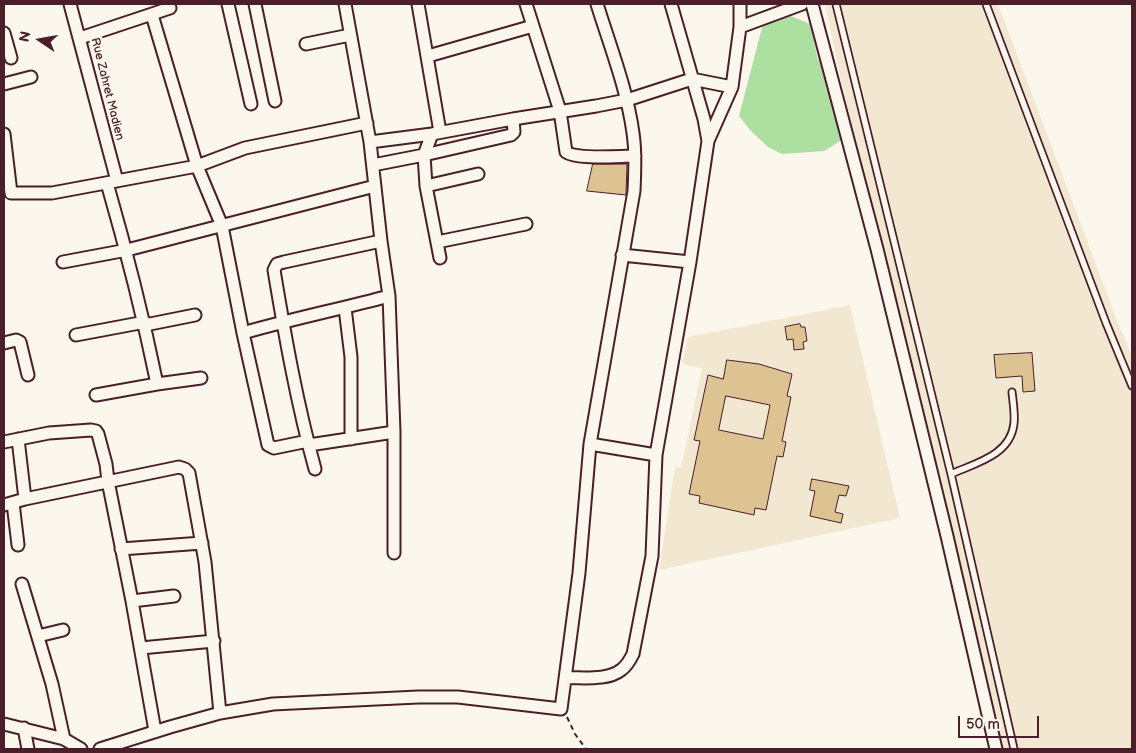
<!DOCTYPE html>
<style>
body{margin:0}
#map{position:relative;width:1136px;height:753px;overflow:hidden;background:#fbf7ec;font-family:"Balsamiq Sans",sans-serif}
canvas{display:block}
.frame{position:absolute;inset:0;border:5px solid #4a1f2b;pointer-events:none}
.north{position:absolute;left:15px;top:15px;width:50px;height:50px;-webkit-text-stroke:4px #fbf7ec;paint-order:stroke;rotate:282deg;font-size:14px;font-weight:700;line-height:20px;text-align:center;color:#4a1f2b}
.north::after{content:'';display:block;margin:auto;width:18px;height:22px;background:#4a1f2b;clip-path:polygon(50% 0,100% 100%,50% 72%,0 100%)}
.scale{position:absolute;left:958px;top:716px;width:81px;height:22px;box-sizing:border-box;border:2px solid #4a1f2b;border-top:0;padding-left:6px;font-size:15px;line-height:18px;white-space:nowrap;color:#4a1f2b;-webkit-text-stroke:4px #fbf7ec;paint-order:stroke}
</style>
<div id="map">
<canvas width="1136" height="753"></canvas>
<div class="frame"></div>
<div class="north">N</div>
<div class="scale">50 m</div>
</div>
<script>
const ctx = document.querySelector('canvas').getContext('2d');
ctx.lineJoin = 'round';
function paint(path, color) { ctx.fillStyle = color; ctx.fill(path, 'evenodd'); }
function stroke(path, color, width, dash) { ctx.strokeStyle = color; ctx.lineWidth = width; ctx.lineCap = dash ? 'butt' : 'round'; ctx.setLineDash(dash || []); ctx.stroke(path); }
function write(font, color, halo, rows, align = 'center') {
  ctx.font = font + ' "Balsamiq Sans",sans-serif'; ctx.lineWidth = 5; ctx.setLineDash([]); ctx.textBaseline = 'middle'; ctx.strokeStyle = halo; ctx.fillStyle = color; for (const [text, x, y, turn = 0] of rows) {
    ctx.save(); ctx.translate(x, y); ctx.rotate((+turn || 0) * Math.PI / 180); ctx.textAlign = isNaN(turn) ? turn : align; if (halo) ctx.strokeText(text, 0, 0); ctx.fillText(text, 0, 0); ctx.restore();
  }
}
const built = new Path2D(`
 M825,4H998L1116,318L1132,356V749H1000L839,71Z
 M850,305L900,518L659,570L675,467L681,468L702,368L682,364L688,337Z`);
const green = new Path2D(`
 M791,16L810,24L818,60L826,65L845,138L824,151L782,154L768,147L750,130L739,116L763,24Z`);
const building = new Path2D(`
 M593,164H627L626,195L587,191Z
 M800,324L801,327H805L807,341L803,342L804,349L794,350L793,339L787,340L785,327Z
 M1032,353L1035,391L1023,392L1022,376L996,378L994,355Z
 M727,360L759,364L792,374L787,396L791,397L782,441L786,442L783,457L777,456L766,510L755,508L754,515L699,503L700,496L689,494L700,441L694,440L708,375L723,379ZM726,396L770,405L763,439L719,430Z
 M812,479L849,486L846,496L839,495L835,512L843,514L841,523L810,516L815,491L810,490Z`);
const path = new Path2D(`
 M567,717L575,734L586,749`);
const lane = new Path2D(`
 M836,4L951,474L1014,749
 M986,4L1106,323L1132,386
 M951,474C976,463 1011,455 1014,423C1015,413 1013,402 1012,392`);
const street = new Path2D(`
 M70,4L117,181
 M228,4L251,104
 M255,4L275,101
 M345,4L370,142L381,241L389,296L394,432V553
 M418,4L440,132
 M526,4L560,111L566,152C577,160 619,156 635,156
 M812,4L877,249L947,536L996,749
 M152,15L197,166L222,226L243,333L268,445L274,448L308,441
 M740,27L802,4
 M4,33L11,58
 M80,38L170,8
 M306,44L350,35
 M428,56L533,26
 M4,84L31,77
 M4,134L11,193H52L197,166L245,148L367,123
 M432,134L424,155L426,186L440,258
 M708,141L732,87L740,27V4
 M370,142L432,134L513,119L596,106L627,100L692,79L732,87
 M373,165L424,155L511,135L514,132L513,119
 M107,183C126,249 143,316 157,384
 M426,186L478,174
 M437,242L526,224
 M622,255L690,262
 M63,262L127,250L375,186
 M345,308L351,357V439
 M145,325L195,315
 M243,333C291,319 341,309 389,296
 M76,335L145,322
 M4,343L16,340L20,342L28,375
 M96,395L157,384L201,378
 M18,439L25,499
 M4,442L49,433L91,430L96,431L98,434L106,464L108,481L132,601L155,731
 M590,444L656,455
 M309,445L394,432
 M315,469C297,404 285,336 274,270L277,264L284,262L381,241
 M13,503L18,545
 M4,505L25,499L179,467L185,469L189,473L205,562L220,713
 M121,549L202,543
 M22,584L52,684L64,739
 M132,601L174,596
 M38,636L63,630
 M141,648L214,641
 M565,678C582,677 607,681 621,670C627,666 630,660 633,654L652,556L656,455L690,262L708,141L704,119L671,4
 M4,724L64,739L81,749
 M24,728L28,749
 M100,749L170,727L220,713L273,704L418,697H458L561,709L579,573L590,444L634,191C635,172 636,152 633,133C627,89 610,46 597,4`);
const streetNames = [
 ["Rue Zahret Madien",107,89,76]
];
paint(built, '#f2e7d1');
paint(green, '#addfa0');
paint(building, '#ddc292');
stroke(building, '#4a1f2b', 1);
stroke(lane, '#4a1f2b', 9);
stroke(street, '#4a1f2b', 15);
stroke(path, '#4a1f2b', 2, [5, 4]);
stroke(lane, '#fbf7ec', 5.5);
stroke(street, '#fbf7ec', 11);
write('12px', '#4a1f2b', '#fbf7ec', streetNames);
</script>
